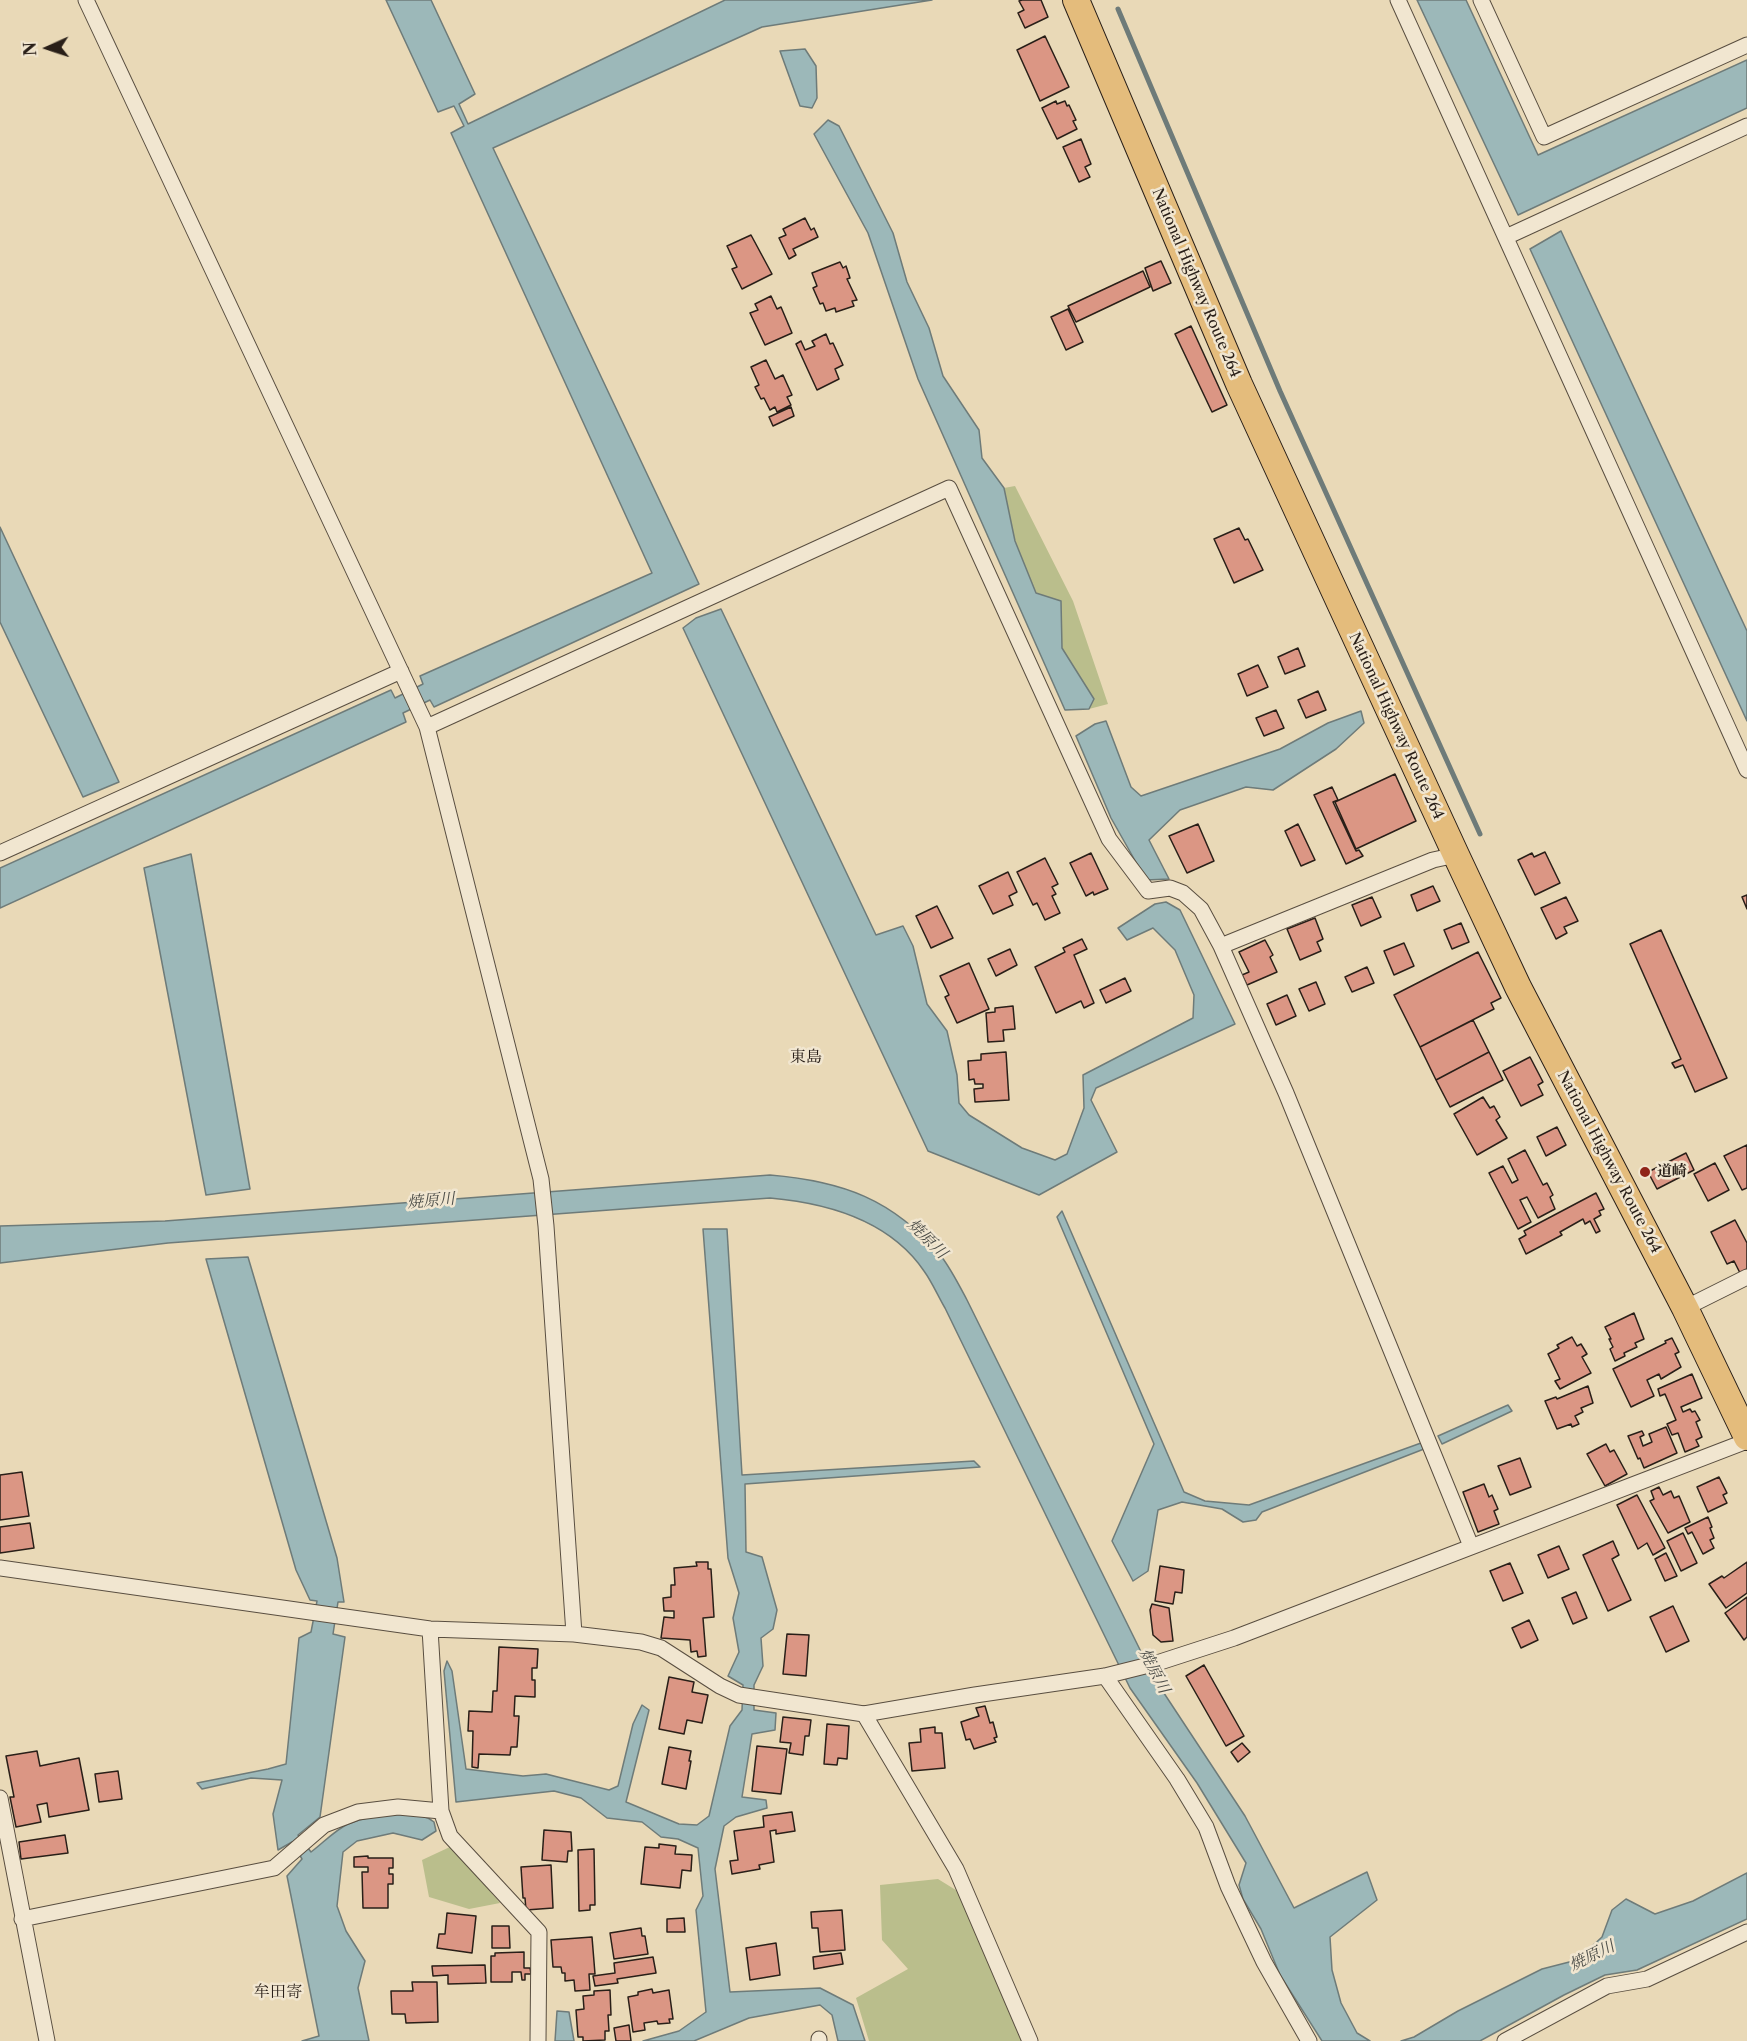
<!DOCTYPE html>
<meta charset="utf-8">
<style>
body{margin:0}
#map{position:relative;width:1747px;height:2041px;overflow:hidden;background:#e9d9b7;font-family:"Libre Caslon Text",serif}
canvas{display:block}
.north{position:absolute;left:18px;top:18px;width:60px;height:60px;-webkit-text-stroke:4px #f1e6d0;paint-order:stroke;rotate:267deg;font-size:16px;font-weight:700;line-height:24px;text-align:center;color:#291f18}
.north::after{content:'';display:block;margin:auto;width:21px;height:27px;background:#291f18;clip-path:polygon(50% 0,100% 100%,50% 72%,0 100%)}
</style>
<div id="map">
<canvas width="1747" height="2041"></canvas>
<div class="north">N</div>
</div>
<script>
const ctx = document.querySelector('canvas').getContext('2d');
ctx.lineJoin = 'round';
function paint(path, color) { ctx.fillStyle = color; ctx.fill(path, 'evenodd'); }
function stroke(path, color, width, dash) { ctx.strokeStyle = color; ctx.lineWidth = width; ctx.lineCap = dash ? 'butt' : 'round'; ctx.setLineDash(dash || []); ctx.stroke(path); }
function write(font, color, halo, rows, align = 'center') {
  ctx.font = font + ' "Libre Caslon Text","Noto Serif JP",serif'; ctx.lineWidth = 5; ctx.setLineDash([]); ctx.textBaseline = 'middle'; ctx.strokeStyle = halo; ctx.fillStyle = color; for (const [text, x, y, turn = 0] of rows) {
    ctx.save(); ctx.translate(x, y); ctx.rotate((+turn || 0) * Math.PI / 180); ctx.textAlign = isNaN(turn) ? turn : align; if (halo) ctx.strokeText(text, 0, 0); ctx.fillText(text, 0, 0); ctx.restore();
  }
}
const green = new Path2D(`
 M1015,486L1073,601L1108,704L1089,709L1094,699L1062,648L1061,601L1036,593L1015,541L1004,488Z
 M452,1846L500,1903L469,1909L429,1897L422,1860Z
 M938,1879L959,1892L1024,2041H869L856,1998L908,1969L882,1940L880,1885Z`);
const water = new Path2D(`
 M386,0H431L475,94L459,104L468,124L725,0H932L762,27L493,148L699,584L434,707L430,700L403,713L406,722L0,908V868L391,690L395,698L423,684L420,676L652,573L451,133L464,126L454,106L438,112Z
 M1417,0H1466L1538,155L1747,60V108L1518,215Z
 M805,49L816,66L817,98L812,108L800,106L780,51Z
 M828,120L839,126L893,233L907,282L929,328L943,376L979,430L982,458L1004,488L1015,541L1036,593L1061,601L1062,648L1094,699L1089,709L1065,710L918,379L868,233L814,134Z
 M1561,231L1747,631V721L1530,249Z
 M0,527L119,782L83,797L0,622Z
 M721,609L876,935L903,926L913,946L927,1004L947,1031L957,1075L959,1103L969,1115L1022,1148L1055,1160L1067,1154L1084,1108L1083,1075L1193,1018L1194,995L1175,950L1153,928L1127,940L1118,928L1155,904L1166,902L1180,910L1235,1024L1096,1088L1091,1100L1117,1152L1039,1195L928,1151L683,628L696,618Z
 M1361,711L1364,723L1336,749L1273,790L1246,787L1180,810L1149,840L1169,879L1146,880L1111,818L1076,736L1095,724L1106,721L1131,787L1141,796L1280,749L1328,723Z
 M191,854L250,1189L206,1195L144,868Z
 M770,1175C842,1181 893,1199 941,1256C951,1269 959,1285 967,1300L1154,1678L1245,1816L1294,1908L1367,1872L1377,1900L1330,1937L1332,1970L1341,2003L1357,2033L1370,2041H1322L1280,1975L1261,1929L1243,1899L1239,1885L1246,1863L1197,1783L1130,1688L945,1308C938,1296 932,1282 924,1271C890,1221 827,1203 770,1198L168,1243L0,1263V1226L165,1221Z
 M1062,1211L1184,1492L1205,1501L1249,1505L1421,1443L1424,1449L1262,1512L1256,1520L1243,1522L1222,1509L1182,1502L1158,1510L1148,1571L1133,1581L1112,1541L1154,1444L1057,1217Z
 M703,1229H727L742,1475L974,1461L980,1467L745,1484L746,1552L762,1557L777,1610L773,1629L761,1638L763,1666L754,1685V1710L776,1713L775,1730L752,1734L742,1797L766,1800L767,1808L736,1817L724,1826L715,1869L730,1992L820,1988L853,2005L865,2041H838L832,2015L820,2005L749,2018L694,2041H643L679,2031L706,2012L696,1910L703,1896L698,1848L678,1839L661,1837L642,1822L607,1818L581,1798L554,1791L456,1802L444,1671L447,1661L452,1671L466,1769L523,1776L546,1774L609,1790L618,1786L633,1724L642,1705L649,1710L626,1802L679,1824L697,1825L709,1816L730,1726L742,1710L743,1685L728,1676L739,1652L733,1618L739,1593L728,1558Z
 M248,1257L337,1558L344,1602H338L333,1634L345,1637L320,1817L298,1835L311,1852C322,1844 335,1830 348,1824C370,1815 415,1807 434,1822L436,1831L422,1840L393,1833L357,1841L343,1852L337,1906L346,1931L365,1961L358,1988L369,2041H302L319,2036L287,1876L302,1859L292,1842L278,1850L273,1814L282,1780L251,1778L202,1789L197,1783L268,1769L286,1764L299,1638L311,1632L317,1601L310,1600L296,1570L206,1259Z
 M1508,1405L1512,1411L1442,1444L1438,1436Z
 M1747,1873V1919L1637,1970L1605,1975L1564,1995L1480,2041H1401L1414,2037L1458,2011L1542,1969L1577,1960L1602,1937L1612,1910L1626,1899L1655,1914L1693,1901Z
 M557,2011L569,2012L574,2041H555Z`);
const stream = new Path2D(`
 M1118,9L1280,391L1480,834`);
const building = new Path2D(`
 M1022,0H1041L1048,17L1025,28L1018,13L1024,10L1019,1Z
 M1045,36L1069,87L1040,101L1017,50Z
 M1056,101L1057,104L1065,101L1067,106L1069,105L1076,120L1073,121L1077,129L1057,139L1042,108Z
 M1081,139L1091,164L1085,167L1090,177L1079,182L1063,147Z
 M805,218L811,230L814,228L818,237L793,249L796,255L789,259L779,238L786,235L783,229Z
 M751,235L772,274L742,289L732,269L737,267L727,246Z
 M1161,261L1171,283L1153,291L1145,268Z
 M840,262L843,268L846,266L850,278L847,279L857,300L852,301L854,306L836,312L835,308L826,311L823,303L820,304L813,288L817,286L812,273Z
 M1143,271L1150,287L1076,322L1068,306Z
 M771,296L777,309L781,307L792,333L765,345L750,313L758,310L755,304Z
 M1068,309L1083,342L1066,350L1051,317Z
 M1191,326L1227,405L1212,412L1175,334Z
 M826,334L830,344L833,343L843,365L835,369L839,379L817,390L796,344L801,341L805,350L815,346L812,341Z
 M766,360L775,379L783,375L792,395L787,397L791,405L777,412L775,407L770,410L764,398L761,399L755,387L759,385L751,367Z
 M791,407L794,416L773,426L769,417Z
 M1239,528L1245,540L1248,539L1263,570L1234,583L1214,539Z
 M1298,648L1305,666L1285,674L1278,657Z
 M1258,665L1268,687L1247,696L1238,674Z
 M1318,691L1326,710L1306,718L1298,700Z
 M1276,710L1284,728L1264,736L1256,718Z
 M1395,774L1416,821L1356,849L1335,802Z
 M1332,787L1338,800L1333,802L1356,851L1359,850L1363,856L1346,864L1314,795Z
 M1198,824L1214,861L1187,873L1169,836Z
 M1298,824L1315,860L1301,866L1285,831Z
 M1545,852L1560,883L1535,895L1518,860L1532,853L1534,857Z
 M1091,853L1108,889L1094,895L1093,892L1086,896L1070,863Z
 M1045,858L1058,884L1052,887L1056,894L1052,896L1060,913L1045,920L1037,903L1033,905L1017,872Z
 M1008,872L1017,892L1009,896L1013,905L993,914L979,886Z
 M1433,886L1440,901L1417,911L1411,895Z
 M1747,895V909L1742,897Z
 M1372,897L1381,917L1361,926L1352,905Z
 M1566,897L1578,921L1564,927L1567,933L1556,939L1541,908Z
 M937,906L953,938L931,948L916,916Z
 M1315,918L1323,939L1317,942L1321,951L1300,960L1287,929Z
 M1461,923L1469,942L1452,949L1444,930Z
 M1661,930L1727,1078L1695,1092L1683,1065L1675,1068L1672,1063L1681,1059L1630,944Z
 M1082,939L1087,949L1074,955L1094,1003L1084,1008L1081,1001L1056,1013L1035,967L1065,952L1063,948Z
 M1265,940L1273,955L1270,957L1277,972L1247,985L1242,975L1249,972L1239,952Z
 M1404,943L1414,966L1394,975L1384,951Z
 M1010,949L1017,965L996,976L988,959Z
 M1478,952L1501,998L1491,1003L1494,1009L1420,1047L1394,995Z
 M969,963L989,1009L957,1023L945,997L949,995L940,976Z
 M1367,967L1374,983L1352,992L1345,977Z
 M1125,978L1131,991L1106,1003L1100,990Z
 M1316,982L1325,1004L1309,1011L1299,989Z
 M1287,995L1296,1016L1276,1025L1267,1004Z
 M1013,1006L1015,1029L1003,1030L1004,1041L988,1042L986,1013L995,1012V1008Z
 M1473,1020L1489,1052L1436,1080L1420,1047Z
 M1006,1052L1009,1100L975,1102L974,1089L983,1088V1084H975L974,1079L969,1080L968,1061L981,1060V1054Z
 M1489,1052L1503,1080L1450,1107L1436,1080Z
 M1530,1057L1543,1082L1538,1085L1543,1095L1521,1106L1503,1071Z
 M1483,1097L1490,1108L1494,1106L1500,1117L1496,1120L1507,1138L1477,1155L1454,1114Z
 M1557,1127L1566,1145L1546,1156L1537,1137Z
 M1747,1145V1188L1742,1190L1724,1156Z
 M1525,1150L1543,1185L1547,1183L1553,1195L1550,1197L1555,1209L1538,1218L1527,1197L1520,1200L1531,1222L1518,1229L1489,1173L1503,1166L1512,1183L1518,1180L1508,1159Z
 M1686,1153L1694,1170L1657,1189L1648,1172Z
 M1715,1163L1729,1190L1708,1201L1694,1174Z
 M1596,1193L1604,1209L1599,1211L1601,1215L1594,1219L1600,1231L1596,1233L1590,1221L1585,1224L1583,1219L1560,1232L1562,1235L1526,1254L1519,1239L1526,1235L1524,1231Z
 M1735,1220L1747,1243V1269L1740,1273L1734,1261L1727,1264L1711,1232Z
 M1634,1313L1644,1339L1635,1343L1637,1347L1624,1353L1625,1356L1615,1361L1610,1349L1613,1347L1609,1339H1611L1605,1327Z
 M1572,1337L1577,1346L1581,1344L1587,1354L1582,1357L1591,1373L1560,1389L1555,1381L1560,1379L1548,1354L1559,1348L1557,1345Z
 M1672,1338L1679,1352L1675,1354L1681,1367L1661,1379L1659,1374L1647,1380L1654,1396L1631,1407L1613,1369L1666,1343L1665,1341Z
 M1692,1374L1702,1398L1681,1407L1683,1412L1690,1409L1692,1412L1695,1411L1700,1420L1696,1422L1702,1437L1696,1440L1699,1446L1685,1452L1678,1433L1672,1435L1667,1424L1676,1420L1665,1394L1660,1396L1658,1389Z
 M1588,1386L1593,1403L1581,1408L1583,1412L1575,1416L1579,1424L1572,1427L1571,1424L1557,1429L1545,1401L1556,1397L1557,1399Z
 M1666,1427L1677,1453L1644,1468L1640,1458L1638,1459L1628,1436L1642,1431L1644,1435L1640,1437L1643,1446L1652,1442L1649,1434Z
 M1606,1444L1610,1452L1614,1450L1627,1474L1605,1486L1587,1454Z
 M1520,1458L1531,1487L1510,1495L1498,1466Z
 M22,1472L29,1516L0,1520V1475Z
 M1719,1477L1727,1493L1723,1495L1727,1503L1708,1512L1697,1487Z
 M1484,1484L1489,1497L1492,1495L1498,1509L1494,1511L1499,1524L1478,1532L1463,1492Z
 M1659,1487L1663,1495L1671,1491L1674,1498L1679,1496L1690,1522L1668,1533L1650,1501L1654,1499L1651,1491Z
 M1637,1495L1665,1548L1653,1555L1647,1543L1638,1549L1617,1505Z
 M1708,1517L1712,1527L1710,1528L1714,1538L1710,1540L1714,1548L1703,1554L1692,1532L1688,1534L1685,1528Z
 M30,1523L34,1548L0,1553V1527Z
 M1683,1533L1697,1563L1681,1571L1667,1541Z
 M1613,1541L1619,1555L1612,1559L1631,1600L1608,1611L1583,1555Z
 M1559,1546L1569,1569L1548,1578L1538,1555Z
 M1666,1553L1677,1576L1665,1581L1655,1559Z
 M696,1562H708V1569H711L714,1617L703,1618L706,1656L698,1657L697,1651L691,1652L690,1640L661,1638L664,1617L674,1618V1611H664L663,1598L671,1597V1585H675L674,1568L697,1566Z
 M1747,1562V1593L1726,1608L1709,1584L1722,1576L1724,1578Z
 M1510,1563L1523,1593L1503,1601L1490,1571Z
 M1160,1566L1184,1570L1182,1593L1175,1592L1173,1604L1155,1601Z
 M1576,1592L1587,1618L1573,1624L1562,1598Z
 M1747,1597V1637L1744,1640L1725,1613Z
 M1152,1604L1169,1608L1173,1641L1161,1642L1153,1635L1150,1610Z
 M1673,1606L1689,1641L1666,1652L1650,1617Z
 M1529,1620L1538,1640L1521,1648L1512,1628Z
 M787,1634L809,1635L806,1676L783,1674Z
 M499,1647L538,1649L537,1668H532V1680H535V1697L515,1696L514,1716H519L517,1747H511L510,1755L479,1754L478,1768L472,1767L473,1731H468L469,1711L492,1712L493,1691H497Z
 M1204,1665L1244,1736L1226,1746L1186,1676Z
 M669,1677L694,1682L692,1692L708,1695L702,1723L687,1720L684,1734L659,1729Z
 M985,1706L990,1723L993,1722L997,1737L994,1738L996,1742L974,1749L970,1739L966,1740L961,1722L979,1716L976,1708Z
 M783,1717L811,1720L809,1736H805L803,1755L789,1753L791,1743L780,1742Z
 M827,1724L849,1726L847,1759L838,1758L837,1765L824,1764Z
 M935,1727V1733H942L945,1768L912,1771L909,1743L921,1742L920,1729Z
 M1242,1743L1250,1752L1238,1762L1231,1752Z
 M757,1746L787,1749L781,1794L752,1791Z
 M669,1747L691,1751L689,1761H691L686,1789L662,1784Z
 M37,1751L40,1766L79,1758L89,1810L49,1817L47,1803L37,1805L41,1822L16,1827L10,1797H14L6,1756Z
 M118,1771L122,1799L99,1802L95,1774Z
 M792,1812L795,1831L776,1834V1830L770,1831L774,1862L759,1865L760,1869L732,1874L730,1861L738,1860L734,1831L764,1827L763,1816Z
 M544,1830L571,1832L572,1851H568L567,1862L542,1860Z
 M65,1835L68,1853L21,1859L19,1842Z
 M659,1844L676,1846L675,1854L692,1855L691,1871L682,1870L680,1888L641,1884L645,1847L659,1848Z
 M594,1849L595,1905H590V1910L579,1911L578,1850Z
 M368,1856V1858H393V1868H389V1874H393V1884H388V1908H363L362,1872H368V1867H354V1857Z
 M551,1865L553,1908L526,1910L525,1898H523L521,1867Z
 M842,1910L845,1950L820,1952L818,1928H812L811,1912Z
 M447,1913L476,1916L472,1953L437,1948L439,1934H445Z
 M684,1918L685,1932H667V1919Z
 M492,1926H509L510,1948H492Z
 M641,1928L642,1936H645L648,1954L614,1959L610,1933Z
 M592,1937L595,1974H589L590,1990L575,1991L574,1980L565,1981V1973H562L561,1967H553L551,1940Z
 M776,1943L780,1975L750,1980L746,1948Z
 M524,1952V1968H530L531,1974H525V1980H522L521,1972H512V1982H491V1956H495V1953Z
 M841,1953L843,1964L814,1969L813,1957Z
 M653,1957L656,1973L617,1979L618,1983L595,1986L593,1976L615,1973L614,1963Z
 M485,1965L486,1983L448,1984V1975L433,1976L432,1966Z
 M412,1982H437L438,2022L406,2023L405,2014H392L391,1991H413Z
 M652,1989L653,1993L669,1990L673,2019H669L670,2023L658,2024L657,2021L644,2023L645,2030L633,2032L628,1997L638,1995V1992Z
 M610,1990L611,2015H608L609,2031H605V2040L583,2041V2037H578L576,2010L584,2009L583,1996L594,1995V1991Z
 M629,2025L631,2041H616L614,2028Z`);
const minor = new Path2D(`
 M86,0L427,727L541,1179L546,1226L574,1634
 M1398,0L1747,770
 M1481,0L1544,137L1747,45
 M1506,237L1747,126
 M427,727L949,488L1109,839L1148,891L1170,888L1183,893L1201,909L1221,946L1286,1093L1471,1546
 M0,853L401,671
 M1221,946L1433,860L1456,855
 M1685,1308L1747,1277
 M0,1568L430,1629L574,1634L641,1642L661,1648L720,1686L739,1695L864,1714L956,1869L1030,2041
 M430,1629L441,1811
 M1105,1676L1177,1779L1206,1827L1228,1886L1264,1962L1309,2041
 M864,1714L975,1695L1105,1676L1157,1663L1234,1638L1747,1441
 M0,1798L47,2041
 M22,1919L274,1868L324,1825L358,1812L398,1807L441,1811L450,1836L539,1932L538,2041
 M819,2039V2041
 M1505,2041L1607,1986L1647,1979L1747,1932`);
const trunk = new Path2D(`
 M1076,0L1239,384L1456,855L1518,987L1685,1308L1747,1437`);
const markers = [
 [1645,1172,6,"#8f2418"]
];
const streetNames = [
 ["National Highway Route 264",1196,283,67],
 ["National Highway Route 264",1396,726,65],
 ["National Highway Route 264",1609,1162,62]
];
const poiNames = [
 ["道崎",1657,1172]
];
const neighbourhoodNames = [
 ["東島",806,1057],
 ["牟田寄",278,1992]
];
const waterNames = [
 ["焼原川",431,1201,-5],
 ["焼原川",927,1239,45],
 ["焼原川",1154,1671,63],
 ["焼原川",1592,1956,-26]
];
paint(green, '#babe8c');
paint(water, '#9cb8b9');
stroke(water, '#6e7b79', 1.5);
stroke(stream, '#6e7b79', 5);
paint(building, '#db9684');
stroke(building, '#291f18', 1.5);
stroke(minor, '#594e40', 17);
stroke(trunk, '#291f18', 28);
stroke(minor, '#f1e6d0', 15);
stroke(trunk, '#e4bc7c', 26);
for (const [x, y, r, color] of markers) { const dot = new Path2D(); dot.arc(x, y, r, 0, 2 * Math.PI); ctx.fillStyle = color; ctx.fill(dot); stroke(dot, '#f1e6d0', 2); }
write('15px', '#291f18', '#f1e6d0', streetNames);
write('bold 15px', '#291f18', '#f1e6d0', poiNames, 'left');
write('16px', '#291f18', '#f1e6d0', neighbourhoodNames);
write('italic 16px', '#4c4d48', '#f1e6d0', waterNames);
</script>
